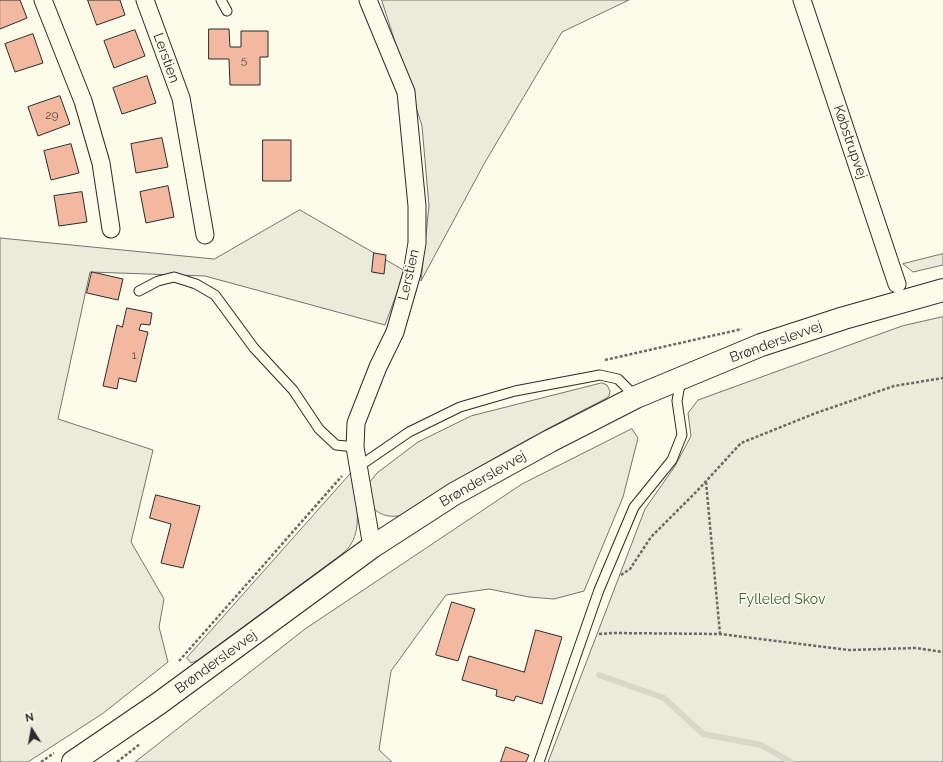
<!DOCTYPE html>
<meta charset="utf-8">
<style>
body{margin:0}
#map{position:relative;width:943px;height:762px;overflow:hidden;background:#fdfbea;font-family:Raleway,sans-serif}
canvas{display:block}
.north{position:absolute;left:12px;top:710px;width:40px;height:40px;-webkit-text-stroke:3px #fdfbea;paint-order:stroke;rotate:349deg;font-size:11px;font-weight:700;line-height:16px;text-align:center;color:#2b2b2b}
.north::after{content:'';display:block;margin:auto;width:14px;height:18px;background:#2b2b2b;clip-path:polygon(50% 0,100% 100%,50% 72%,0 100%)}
</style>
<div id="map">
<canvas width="943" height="762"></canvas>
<div class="north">N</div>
</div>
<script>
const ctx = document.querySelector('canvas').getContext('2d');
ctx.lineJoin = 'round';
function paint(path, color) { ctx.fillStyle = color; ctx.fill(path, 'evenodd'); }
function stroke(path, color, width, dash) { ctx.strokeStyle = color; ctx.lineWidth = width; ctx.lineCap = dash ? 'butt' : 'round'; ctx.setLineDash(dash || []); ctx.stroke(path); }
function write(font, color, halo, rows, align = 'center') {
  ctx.font = font + ' Raleway,sans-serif'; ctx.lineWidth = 3; ctx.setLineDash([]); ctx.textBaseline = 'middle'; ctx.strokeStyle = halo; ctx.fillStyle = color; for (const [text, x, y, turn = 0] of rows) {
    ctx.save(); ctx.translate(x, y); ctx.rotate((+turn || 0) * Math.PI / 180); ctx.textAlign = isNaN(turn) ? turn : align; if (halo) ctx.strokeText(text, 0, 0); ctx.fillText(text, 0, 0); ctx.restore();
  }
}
const green = new Path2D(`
 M382,0H629L562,32L484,164L421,281L429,206L422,126Z
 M300,210L405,271L385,325L205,276L90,272L58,419L153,450L131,542L164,599L159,627L168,662L102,714L31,760L28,762H0V238L214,259Z
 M943,254V265L913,272L903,264Z
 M943,317V762H548L645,509L675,466L691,436L688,413L698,400L902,326Z
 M602,383L607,385L610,391L609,396L605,399C534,435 465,473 399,516C386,517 380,515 371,506L369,483L377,473L418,442L471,416Z
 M632,429L638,438L623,497L584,591L554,599L529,597L489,589L446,595L391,671L379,750L392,762H135L305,629L522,484Z
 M352,472C355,493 363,526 351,544C349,548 345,551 342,554L198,660L191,663L187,658Z`);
const stream = new Path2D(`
 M599,675L664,698L703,734L761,745L791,762`);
const building = new Path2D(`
 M0,0H20L27,18L0,29Z
 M88,0H120L125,15L97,25Z
 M209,29H229L230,47H241V31H268V57H260V85H230L229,59H209Z
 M135,30L145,56L114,68L104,41Z
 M33,34L43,63L15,72L5,44Z
 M147,76L156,103L122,114L113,88Z
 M60,96L70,124L38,136L28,107Z
 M162,138L168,167L136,173L131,144Z
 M263,140H291V181H263Z
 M71,144L79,173L51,180L44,151Z
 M168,186L174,217L146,223L140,192Z
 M82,192L87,222L59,226L54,196Z
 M374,253L386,255L384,274L372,272Z
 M92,272L123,279L118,300L87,293Z
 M127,308L152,313L150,325L141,324L139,330L148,332L136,382L119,378L117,389L103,386L117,325L122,327Z
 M156,495L200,506L183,568L161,563L171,524L150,518Z
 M452,602L475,609L458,661L436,655Z
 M536,630L562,637L542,704L516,696L514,701L496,696L497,690L462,680L469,656L524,672Z
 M506,747L529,755L526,762H501Z`);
const path = new Path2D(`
 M605,360L742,329
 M706,482L720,634
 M621,575L630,569L651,537L697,491L741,443L816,413L894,386L943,378
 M599,634L613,633L720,634L849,650L916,648L943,652
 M179,661L342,476
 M41,762L54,753
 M117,762L140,744`);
const service = new Path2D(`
 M221,0L227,11
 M139,291L158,281L174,277L196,284L215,295L254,348L293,390L319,429L336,445L355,447
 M358,467L409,432L460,407L515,391L600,375L618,379L636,397
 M539,762L599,590L634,507L672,460L682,435L677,401L681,379`);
const minor = new Path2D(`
 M43,0L83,101L101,163L111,229
 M145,0L181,98L205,235
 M368,0L406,92L417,206V243L412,273L395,332L378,367L356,423L355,447L372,547
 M802,0L897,284`);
const secondary = new Path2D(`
 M73,762L158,704L372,547L454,494L550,441L636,397L761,345L844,318L943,290`);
const numberNames = [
 ["5",244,60],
 ["29",52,115],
 ["1",134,355]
];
const streetNames = [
 ["Lerstien",166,58,70],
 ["Købstrupvej",850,142,71],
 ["Lerstien",409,275,-77],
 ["Brønderslevvej",776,342,-20],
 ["Brønderslevvej",483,479,-30],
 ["Brønderslevvej",216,662,-36]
];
const parkNames = [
 ["Fylleled Skov",782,600]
];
paint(green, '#ecebdb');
stroke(green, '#74746e', 1);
stroke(stream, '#d8d7c9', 6);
paint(building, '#f2b8a0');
stroke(building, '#2b2b2b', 1);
stroke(service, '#2b2b2b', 11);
stroke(minor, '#2b2b2b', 19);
stroke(secondary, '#2b2b2b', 24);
stroke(path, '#6a6964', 2.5, [3, 2]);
stroke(service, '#fdfbea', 9);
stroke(minor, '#fdfbea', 17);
stroke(secondary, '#fdfbea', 22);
write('12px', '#5d4e48', null, numberNames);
write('14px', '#2b2b2b', '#fdfbea', streetNames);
write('14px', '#34623c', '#fdfbea', parkNames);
</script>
